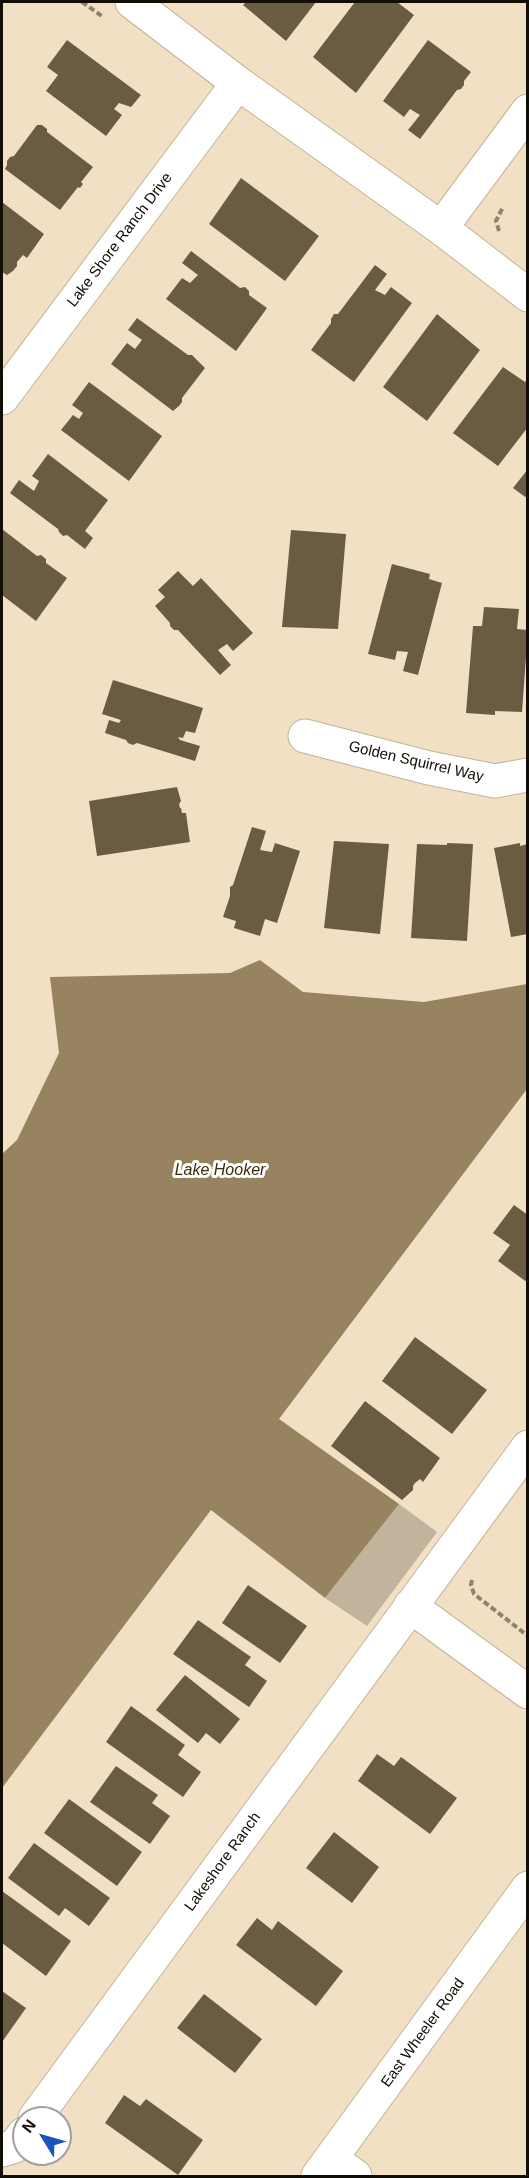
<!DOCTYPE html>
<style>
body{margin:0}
#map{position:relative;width:529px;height:2178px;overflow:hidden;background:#f1e0c4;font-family:Arial,sans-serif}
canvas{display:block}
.frame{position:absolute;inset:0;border:3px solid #130e05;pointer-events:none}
.north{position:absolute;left:12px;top:2106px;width:60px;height:60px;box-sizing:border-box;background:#fff;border:2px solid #a19f9b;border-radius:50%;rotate:307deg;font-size:16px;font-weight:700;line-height:24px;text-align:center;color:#130e05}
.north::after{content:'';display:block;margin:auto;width:21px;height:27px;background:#1b53bf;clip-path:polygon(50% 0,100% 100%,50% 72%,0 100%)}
</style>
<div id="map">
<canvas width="529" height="2178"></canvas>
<div class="frame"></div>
<div class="north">N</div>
</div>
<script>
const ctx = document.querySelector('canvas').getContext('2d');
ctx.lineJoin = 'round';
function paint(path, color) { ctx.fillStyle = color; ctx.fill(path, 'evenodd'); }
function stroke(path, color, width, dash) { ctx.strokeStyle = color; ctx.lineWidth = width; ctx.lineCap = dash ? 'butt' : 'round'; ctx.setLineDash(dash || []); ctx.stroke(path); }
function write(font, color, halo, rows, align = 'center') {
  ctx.font = font + ' Arial,sans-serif'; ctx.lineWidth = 6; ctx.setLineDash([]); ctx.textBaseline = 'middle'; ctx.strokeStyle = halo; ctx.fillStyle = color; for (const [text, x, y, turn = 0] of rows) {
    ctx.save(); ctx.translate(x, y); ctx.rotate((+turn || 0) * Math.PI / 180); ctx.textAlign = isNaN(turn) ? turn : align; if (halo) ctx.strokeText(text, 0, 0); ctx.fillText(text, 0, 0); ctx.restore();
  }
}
const green = new Path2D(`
 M399,1504L437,1532L367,1626L325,1598Z`);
const water = new Path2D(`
 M260,960L303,992L424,1002L527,984V1089L279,1419L399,1504L325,1598L211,1510L2,1788V1154L17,1140L59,1053L50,977L230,973Z`);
const building = new Path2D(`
 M246,2H316L286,41L243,5Z
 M355,2H397L414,15L356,93L313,57Z
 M67,40L141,95L131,107L119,103L114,109L122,115L106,136L46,91L58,75L47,67Z
 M428,40L471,72L464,81V85L461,89L457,90L420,139L408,130L420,115L410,109L404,117L383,101Z
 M37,125H42L47,129V132L93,167L81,182L83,184L80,188L78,187L60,210L5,169L7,165V161L10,157L14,156Z
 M241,178L319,236L285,281L209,224Z
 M2,202L44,234L27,258L23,255L17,262V266L13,271L7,275L2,272Z
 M191,251L240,288L245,287L249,291V295L267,308L236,351L166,299L182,278L190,283L198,275L182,263Z
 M375,265L387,274L375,290L385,295L391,287L412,303L354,382L311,350L331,323V319L334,314H338Z
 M437,314L480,350L427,421L383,387Z
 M137,318L188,355H192L205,368L182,398V402L179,406L173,411L111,364L127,343L135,349L142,340L128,330Z
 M503,367L525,382L528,378V427L498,466L453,433Z
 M89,382L162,436L129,481L61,430L73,415L79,419L83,413L72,405Z
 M48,454L108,500L85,531L93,538L85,549L67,535L63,536L59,532L58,529L10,493L19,480L34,491L39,481L32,476Z
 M528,469V499L513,488Z
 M2,529L37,556L41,555L46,559V563L67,578L36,621L2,595Z
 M291,530L346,534L338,629L282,627Z
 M392,564L430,574L429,579L442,583L418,675L403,671L408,652L397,651L395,660L368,654Z
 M178,571L193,586L201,578L253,633L233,651L227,644L218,650L231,665L220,675L178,630H174L170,626V623L155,606L165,597L158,590Z
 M484,607L519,609L517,629L528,630L522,712L495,711V715L466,713L473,626H482Z
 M113,680L203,708L195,733L186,731L183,738L178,737L180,740L200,746L195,761L137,743L133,745L128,743L126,740L105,733L109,720L119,723L121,720L102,714Z
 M177,787L181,801L179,804L180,808H181L182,813H186L190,842L97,856L89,801Z
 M252,827L266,831L260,850L272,852L275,843L300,851L277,923L265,919L260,936L234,928L236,921L223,917L230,896V887L233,885Z
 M334,841L389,844L380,934L324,928Z
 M447,843L473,844L467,941L411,938L417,844L447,845Z
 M520,843V846L528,844V934L511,937L494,848Z
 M514,1205L528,1215V1283L498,1261L510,1245L493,1233Z
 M415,1337L487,1390L452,1434L382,1381Z
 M365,1401L440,1458L423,1482L420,1479L415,1483L413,1486V1490L402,1500L331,1446Z
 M248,1585L307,1626L280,1663L222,1623Z
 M198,1620L251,1657L245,1665L267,1681L249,1707L173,1654Z
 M185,1675L240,1719L220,1744L206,1733L198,1743L156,1710Z
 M131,1706L185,1745L178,1755L201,1772L183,1797L106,1742Z
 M377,1754L394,1766L401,1757L457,1798L430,1834L358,1781Z
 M116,1766L158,1795L152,1803L170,1816L150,1844L90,1802Z
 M69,1799L142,1852L117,1886L44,1833Z
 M334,1832L379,1867L352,1903L306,1868Z
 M34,1843L110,1898L89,1926L65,1908L59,1916L8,1878Z
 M2,1891L71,1941L46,1976L2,1943Z
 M257,1918L272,1930L278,1921L343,1971L316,2006L236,1945Z
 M2,1991L26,2008L2,2042Z
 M204,1994L262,2039L235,2073L177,2028Z
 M124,2095L140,2106L146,2099L203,2140L178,2175L105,2123Z`);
const path = new Path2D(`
 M82,2L103,17
 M499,231L496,221L503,207
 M472,1580L471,1585L474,1594L528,1636`);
const minor = new Path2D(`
 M238,83L441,228L528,295
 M441,228L528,111
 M2,398L238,83L132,2
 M305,736L429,768L495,781L528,775
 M410,1606L528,1692
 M35,2118L528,1447
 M2,2150L15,2146L24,2134
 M331,2159L355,2176
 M318,2176L528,1888`);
const streetNames = [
 ["Lake Shore Ranch Drive",120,240,-53],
 ["Golden Squirrel Way",416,762,13],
 ["Lakeshore Ranch",223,1862,-54],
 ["East Wheeler Road",423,2033,-54]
];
const waterNames = [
 ["Lake Hooker",220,1171]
];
paint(green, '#c1b39c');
paint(water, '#97835f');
paint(building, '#6a5c43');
stroke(minor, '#c3b397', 35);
stroke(path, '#8f8370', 4, [6, 3]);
stroke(minor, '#fff', 33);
write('15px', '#130e05', '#fff', streetNames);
write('italic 16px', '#3c2c0c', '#fff', waterNames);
</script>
